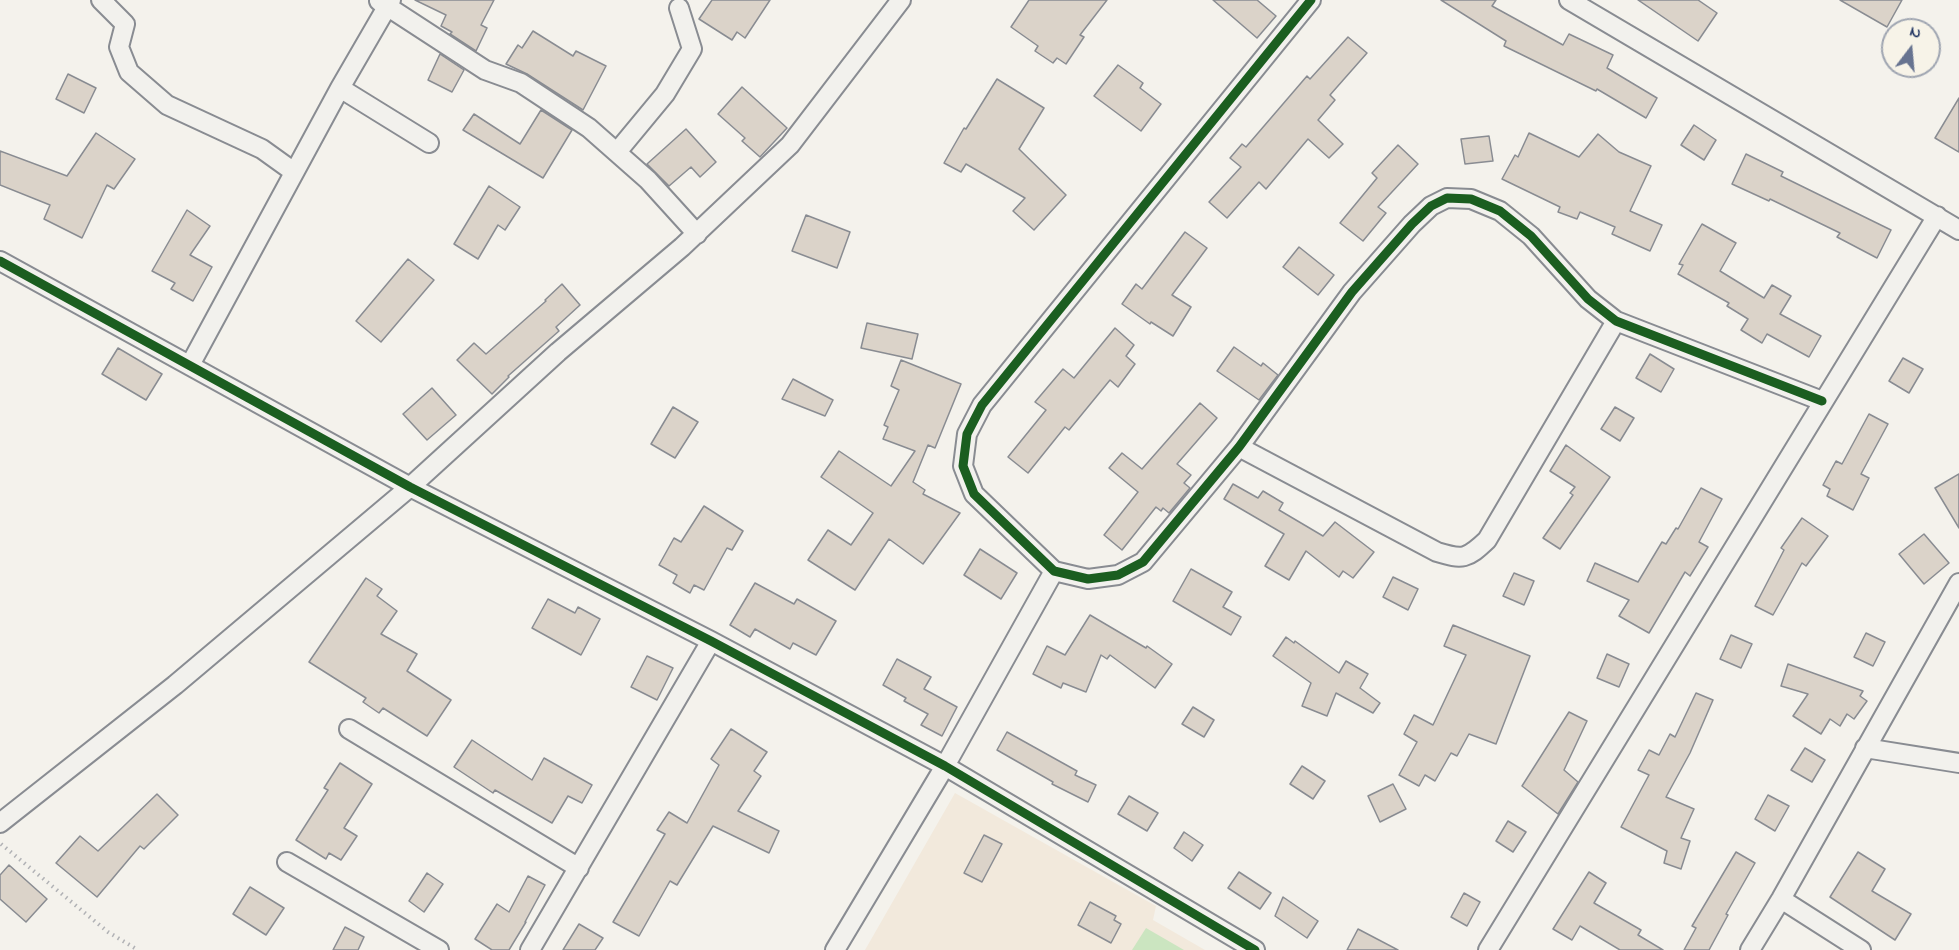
<!DOCTYPE html>
<style>
body{margin:0}
#map{position:relative;width:1959px;height:950px;overflow:hidden;background:#f4f2ec;font-family:"Indie Flower",sans-serif}
canvas{display:block}
.north{position:absolute;left:1881px;top:18px;width:60px;height:60px;box-sizing:border-box;background:#f7f3e8;border:2px solid #9fa5b1;border-radius:50%;rotate:16deg;font-size:16px;font-weight:700;line-height:24px;text-align:center;color:#1b2f5e}
.north::after{content:'';display:block;margin:auto;width:21px;height:27px;background:#677390;clip-path:polygon(50% 0,100% 100%,50% 72%,0 100%)}
</style>
<div id="map">
<canvas width="1959" height="950"></canvas>
<div class="north">N</div>
</div>
<script>
const ctx = document.querySelector('canvas').getContext('2d');
ctx.lineJoin = 'round';
function paint(path, color) { ctx.fillStyle = color; ctx.fill(path, 'evenodd'); }
function stroke(path, color, width, dash) { ctx.strokeStyle = color; ctx.lineWidth = width; ctx.lineCap = dash ? 'butt' : 'round'; ctx.setLineDash(dash || []); ctx.stroke(path); }
const built = new Path2D(`
 M955,793L1156,906L1153,920L1205,950H865Z`);
const green = new Path2D(`
 M1146,928L1184,950H1132Z`);
const building = new Path2D(`
 M415,0H494L481,25L487,28L476,51L450,34L452,32L441,26L446,15Z
 M712,0H770L745,38L737,32L732,40L699,19Z
 M1029,0H1107L1080,35L1084,37L1066,64L1057,58L1053,63L1035,51L1038,46L1011,27Z
 M1213,0H1257L1276,16L1257,38Z
 M1441,0H1496L1492,6L1563,45L1569,34L1613,55L1607,68L1657,98L1646,118L1597,89L1596,91L1504,46L1506,41Z
 M1638,0H1698L1717,13L1698,41Z
 M1840,0H1902L1887,27Z
 M533,31L573,56L576,51L606,66L583,110L527,74L506,64L518,45L522,48Z
 M1348,37L1367,53L1330,95L1335,100L1318,120L1343,144L1329,158L1308,139L1266,189L1259,182L1227,218L1209,202L1241,167L1230,158L1242,144L1246,147L1307,76L1310,79Z
 M440,54L464,70L452,92L428,80Z
 M1118,65L1143,83L1140,88L1161,104L1141,131L1094,96Z
 M68,74L96,88L84,113L56,99Z
 M997,79L1044,108L1019,149L1066,195L1034,230L1013,211L1025,198L966,164L961,172L944,163L964,128L966,129Z
 M742,87L787,128L760,157L742,141L745,138L718,114Z
 M1959,98V152L1935,138Z
 M541,110L572,130L543,178L463,130L474,114L520,144Z
 M1694,125L1716,140L1704,160L1681,145Z
 M686,129L716,162L700,177L691,167L669,186L647,164Z
 M96,133L135,159L114,189L107,185L82,238L44,219L50,205L0,185V151L67,176Z
 M1529,133L1579,157L1598,134L1619,152L1651,166L1630,211L1662,225L1650,251L1612,234L1615,227L1580,212L1577,219L1558,212L1560,207L1502,179L1515,155L1518,157Z
 M1489,136L1493,161L1465,164L1461,139Z
 M1398,145L1418,164L1378,207L1386,213L1363,241L1340,223L1377,178L1372,173Z
 M1746,154L1783,172L1781,176L1891,230L1877,258L1837,237L1840,233L1770,199L1769,201L1732,184Z
 M489,186L520,207L505,230L498,225L478,259L454,244Z
 M187,210L210,226L190,255L212,267L193,301L171,289L175,283L152,271Z
 M806,215L850,232L837,268L792,251Z
 M1702,224L1736,243L1720,271L1764,298L1772,285L1791,296L1780,314L1821,336L1809,357L1767,334L1762,343L1741,330L1748,319L1727,306L1729,303L1678,274L1683,265L1679,264Z
 M1185,232L1207,248L1172,295L1191,307L1173,336L1151,322L1150,324L1122,304L1136,284L1142,289Z
 M1299,247L1334,275L1318,295L1283,267Z
 M408,259L434,280L381,342L356,321Z
 M562,284L580,305L556,327L559,331L508,376L509,377L492,394L457,360L474,343L486,354L546,301L545,300Z
 M867,323L918,334L912,359L861,348Z
 M1115,328L1134,345L1126,356L1135,364L1118,387L1110,380L1069,430L1065,427L1028,473L1008,457L1046,410L1035,402L1063,369L1074,378Z
 M1234,347L1261,366L1263,363L1278,375L1259,400L1217,371Z
 M118,348L162,374L146,400L102,374Z
 M1650,354L1674,369L1661,392L1636,378Z
 M1903,358L1923,369L1909,393L1889,381Z
 M901,360L961,384L935,448L928,445L913,482L925,490L923,494L960,513L923,564L889,539L855,590L808,560L828,530L851,545L873,513L821,477L839,451L891,486L915,451L883,439L888,427L884,425L899,390L891,386Z
 M793,379L833,400L825,416L782,399Z
 M432,388L456,415L427,440L403,414Z
 M1200,403L1217,418L1177,464L1191,475L1184,483L1190,488L1169,513L1163,508L1161,511L1156,507L1122,550L1104,535L1138,492L1109,468L1122,453L1142,469Z
 M673,407L698,422L675,458L651,444Z
 M1615,407L1634,418L1620,441L1601,429Z
 M1869,414L1888,424L1861,474L1869,478L1853,510L1827,496L1830,489L1823,485L1836,461L1842,464Z
 M1566,445L1610,477L1560,549L1543,538L1573,495L1570,493L1575,487L1550,471Z
 M1959,474V528L1935,488Z
 M1233,484L1258,498L1263,491L1283,503L1279,510L1323,536L1335,522L1374,552L1353,578L1343,571L1339,577L1306,551L1289,580L1265,566L1284,534L1224,499Z
 M1701,488L1722,499L1699,542L1708,547L1690,576L1685,572L1649,633L1619,616L1629,600L1587,581L1595,563L1638,582L1662,542L1666,544L1676,528L1678,529Z
 M704,506L743,531L732,550L727,548L704,590L694,585L690,593L673,583L677,575L659,565L674,538L681,542Z
 M1802,518L1828,536L1806,566L1802,563L1773,615L1755,606L1784,550L1781,548Z
 M1924,534L1949,563L1924,584L1899,554Z
 M980,549L1017,573L1001,599L964,575Z
 M1191,569L1232,592L1223,607L1241,617L1231,635L1173,601Z
 M1514,573L1534,581L1524,605L1503,596Z
 M1393,577L1418,589L1408,610L1383,597Z
 M366,578L382,589L377,596L397,611L381,634L417,654L407,671L451,700L427,736L383,708L379,713L363,702L366,698L309,662Z
 M755,583L794,604L797,599L836,621L816,655L793,643L790,649L755,629L750,637L730,625Z
 M548,599L575,613L578,607L600,619L581,655L532,628Z
 M1090,615L1146,648L1147,646L1172,664L1155,688L1110,655L1107,659L1101,655L1086,692L1063,683L1061,688L1033,674L1047,646L1065,655Z
 M1453,625L1530,656L1496,744L1469,734L1457,756L1451,753L1435,781L1425,775L1419,786L1399,775L1417,742L1404,734L1414,715L1433,725L1466,655L1444,646Z
 M1866,633L1885,642L1873,666L1854,657Z
 M1731,635L1752,644L1741,668L1720,659Z
 M1286,637L1294,643L1295,641L1339,673L1346,661L1368,674L1360,688L1380,703L1373,713L1336,693L1327,716L1302,706L1311,683L1273,656Z
 M1607,654L1629,664L1619,687L1597,678Z
 M647,656L673,668L657,700L631,687Z
 M897,659L931,677L924,689L957,707L942,736L921,725L928,714L904,701L906,698L883,685Z
 M1788,664L1863,691L1860,696L1867,701L1854,719L1847,714L1840,726L1830,719L1821,734L1793,716L1808,694L1781,686Z
 M1696,693L1713,700L1690,753L1666,797L1694,809L1681,838L1690,841L1681,869L1664,863L1667,851L1621,827L1649,775L1638,770L1649,750L1659,755L1670,734L1675,737Z
 M1193,707L1214,720L1204,737L1182,724Z
 M1569,712L1587,721L1564,770L1578,782L1558,814L1522,786Z
 M731,729L767,752L754,771L761,776L738,811L779,831L769,853L713,826L677,885L670,881L639,936L613,922L665,834L657,830L669,812L687,823L719,765L711,759Z
 M1007,732L1077,771L1075,775L1096,785L1088,802L1052,784L1053,782L997,750Z
 M472,740L532,780L544,758L592,785L582,803L568,796L552,823L495,790L493,793L454,767Z
 M1805,748L1825,760L1812,782L1791,770Z
 M340,763L372,784L344,828L357,836L341,860L329,853L326,859L296,840L328,790L324,788Z
 M1302,766L1325,781L1313,799L1290,784Z
 M1393,784L1406,809L1380,822L1368,796Z
 M157,794L178,815L144,849L140,846L97,897L56,863L80,836L98,851Z
 M1768,795L1789,806L1775,831L1755,819Z
 M1129,796L1158,813L1147,831L1118,814Z
 M1508,821L1526,832L1513,852L1496,841Z
 M1184,832L1203,845L1192,861L1174,848Z
 M984,835L1002,844L982,882L964,873Z
 M1736,852L1755,863L1726,914L1728,915L1709,950H1684L1696,928L1692,926Z
 M1858,852L1885,869L1872,891L1911,914L1895,940L1830,897Z
 M9,865L47,899L26,922L0,899V875Z
 M1239,872L1271,893L1260,909L1228,888Z
 M1589,872L1606,883L1594,903L1641,930L1638,935L1663,950H1620L1580,926L1572,940L1553,929Z
 M427,873L443,884L424,912L409,901Z
 M528,876L545,885L525,922H526L509,950H492L475,939L497,904L509,912Z
 M250,887L284,908L266,935L233,914Z
 M1464,893L1480,902L1467,926L1451,917Z
 M1283,897L1318,921L1307,938L1275,916Z
 M1090,902L1116,916L1114,920L1121,924L1111,943L1078,925Z
 M579,924L603,938L595,950H563Z
 M345,927L364,937L358,950H333Z
 M1358,929L1398,950H1347Z`);
const path = new Path2D(`
 M1,844L108,932L138,950`);
const street = new Path2D(`
 M101,0L125,24L119,47L129,72L167,105L262,149L294,172
 M1311,0L982,405L967,434L963,466L974,494L1054,571L1088,579L1118,575L1143,562L1239,447L1352,292L1412,224L1431,206L1447,198L1471,199L1500,211L1531,236L1588,299L1616,321L1822,401
 M1569,0L1959,230
 M379,1L485,70L521,83L589,128L648,180L697,234
 M340,88L429,143
 M617,152L665,94L692,49L679,8
 M0,261L410,487L711,641L945,766L1255,950
 M190,365L340,88L391,0
 M1239,447L1437,552C1463,560 1467,559 1487,540L1616,321
 M349,729L579,868
 M1865,748L1959,763
 M0,823L175,685L410,487L558,352L682,247L790,145L901,0
 M287,862L439,950
 M1781,899L1861,950
 M530,950L711,641
 M835,950L945,766L1054,571
 M1488,950L1937,216
 M1750,950L1781,899L1959,583`);
const cycleway = new Path2D(`
 M1311,0L982,405L967,434L963,466L974,494L1054,571L1088,579L1118,575L1143,562L1239,447L1352,292L1412,224L1431,206L1447,198L1471,199L1500,211L1531,236L1588,299L1616,321L1822,401
 M0,261L410,487L711,641L945,766L1255,950`);
paint(built, '#f2e9dc');
paint(green, '#cbe5c0');
paint(building, '#dbd3c9');
stroke(building, '#898c92', 1.5);
stroke(street, '#898c92', 22);
stroke(path, '#b1b2b5', 4, [1.5, 4.5]);
stroke(street, '#f2f1ed', 18);
stroke(cycleway, '#1b5e20', 9);
</script>
